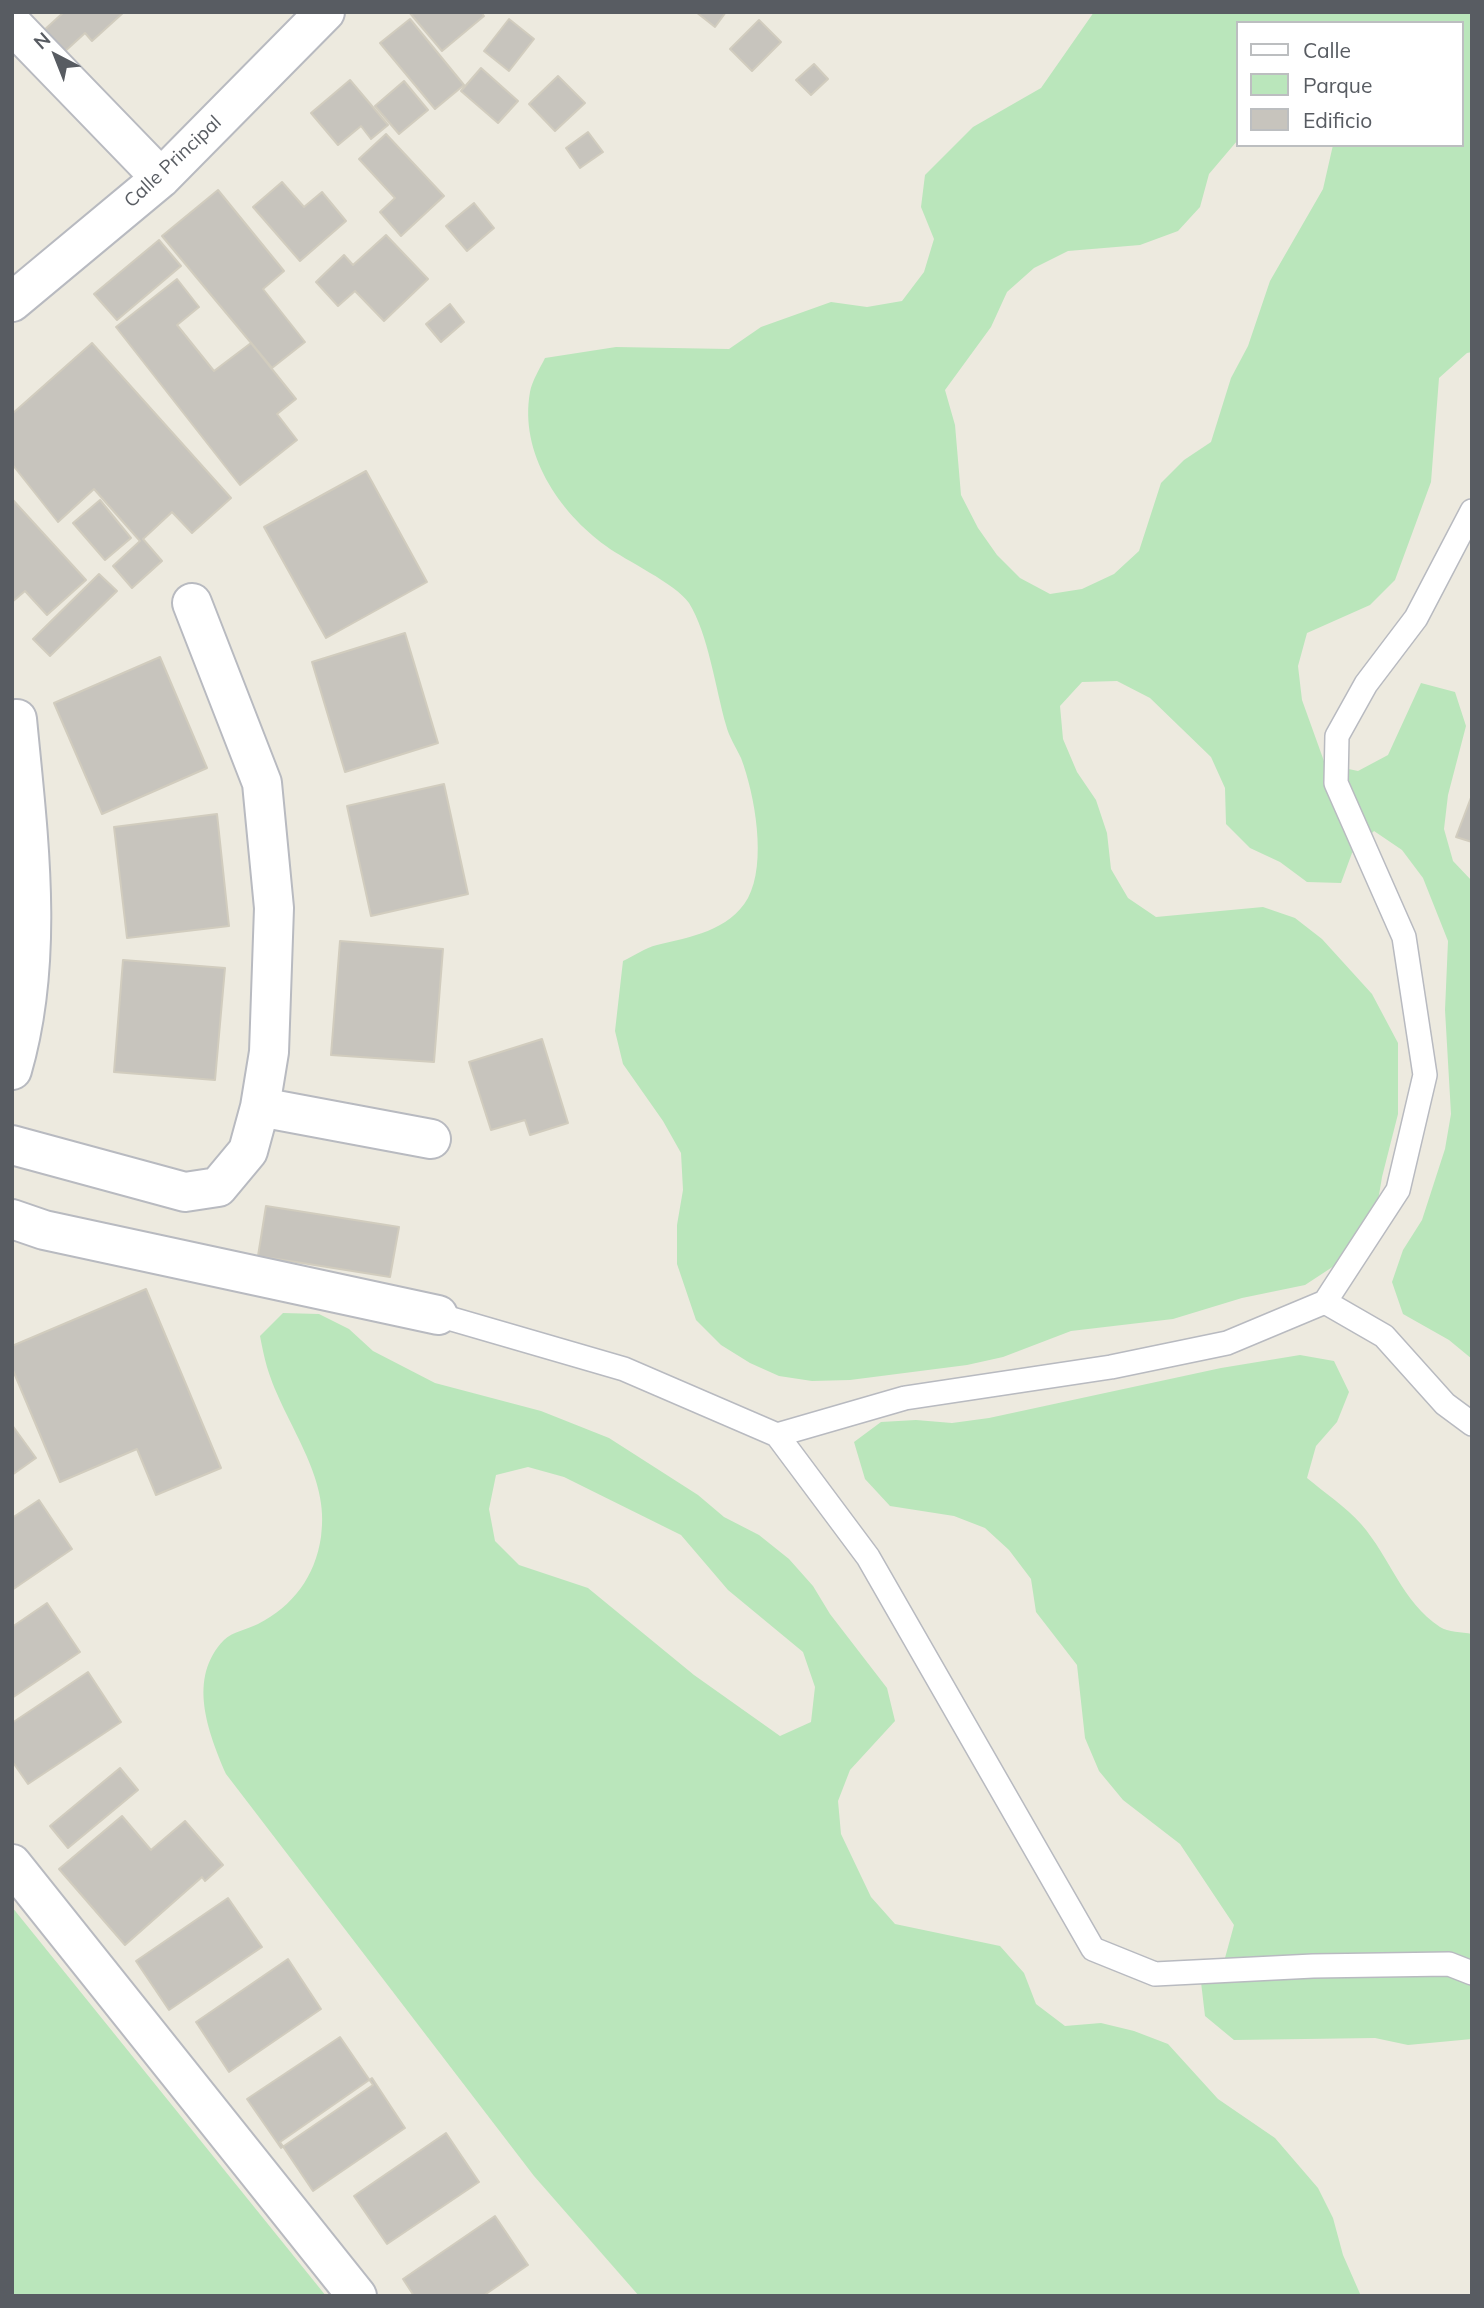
<!DOCTYPE html>
<style>
body{margin:0}
#map{position:relative;width:1484px;height:2308px;overflow:hidden;background:#edeadf;font-family:Mulish,sans-serif}
canvas{display:block}
.frame{position:absolute;inset:0;border:14px solid #585c62;pointer-events:none}
.legend{position:absolute;left:1236px;top:21px;width:228px;height:126px;box-sizing:border-box;background:#fff;border:2px solid #bcbec0;margin:0;padding:9px 12px;list-style:none;font-size:21px;color:#585c62}
.legend li{display:flex;align-items:center;gap:14px;height:35px}
.legend b{width:35px;border:2px solid #bcbec0}
.north{position:absolute;left:21px;top:21px;width:70px;height:70px;-webkit-text-stroke:5px #fff;paint-order:stroke;rotate:318deg;font-size:19px;font-weight:700;line-height:28px;text-align:center;color:#585c62}
.north::after{content:'';display:block;margin:auto;width:24px;height:32px;background:#585c62;clip-path:polygon(50% 0,100% 100%,50% 72%,0 100%)}
</style>
<div id="map">
<canvas width="1484" height="2308"></canvas>
<div class="frame"></div>
<ul class="legend">
<li><b style="height:9px;background:#fff"></b>Calle</li>
<li><b style="height:19px;background:#bae6bb"></b>Parque</li>
<li><b style="height:19px;background:#c7c4bd"></b>Edificio</li>
</ul>
<div class="north">N</div>
</div>
<script>
const ctx = document.querySelector('canvas').getContext('2d');
ctx.lineJoin = 'round';
function paint(path, color) { ctx.fillStyle = color; ctx.fill(path, 'evenodd'); }
function stroke(path, color, width, dash) { ctx.strokeStyle = color; ctx.lineWidth = width; ctx.lineCap = dash ? 'butt' : 'round'; ctx.setLineDash(dash || []); ctx.stroke(path); }
function write(font, color, halo, rows, align = 'center') {
  ctx.font = font + ' Mulish,sans-serif'; ctx.lineWidth = 7; ctx.setLineDash([]); ctx.textBaseline = 'middle'; ctx.strokeStyle = halo; ctx.fillStyle = color; for (const [text, x, y, turn = 0] of rows) {
    ctx.save(); ctx.translate(x, y); ctx.rotate((+turn || 0) * Math.PI / 180); ctx.textAlign = isNaN(turn) ? turn : align; if (halo) ctx.strokeText(text, 0, 0); ctx.fillText(text, 0, 0); ctx.restore();
  }
}
const green = new Path2D(`
 M1094,12H1472V352L1467,353L1439,378L1431,482L1395,580L1370,605L1307,633L1298,666L1302,700L1325,764L1358,771L1388,755L1421,683L1455,692L1466,726L1448,795L1444,829L1453,861L1472,881V1359L1449,1340L1403,1314L1392,1282L1403,1250L1422,1220L1445,1149L1451,1114L1445,1010L1448,941L1423,878L1402,850L1374,831L1352,853L1341,883L1307,882L1280,862L1250,848L1226,824L1225,788L1211,757L1150,698L1117,681L1082,682L1060,706L1063,739L1077,772L1096,800L1107,833L1111,869L1128,898L1156,917L1263,907L1295,918L1322,939L1372,994L1398,1043V1114L1382,1177L1376,1213L1360,1241L1334,1266L1305,1285L1242,1298L1173,1319L1071,1331L1003,1357L967,1365L850,1380L812,1381L779,1376L750,1363L721,1345L696,1320L677,1264V1225L683,1190L681,1153L663,1121L623,1064L615,1031L623,961C634,956 645,948 657,945C690,937 729,931 748,898C767,863 755,795 741,758C736,747 729,737 726,725C716,690 708,633 689,603C675,583 626,561 606,546C559,512 519,453 530,392C532,381 540,368 545,358L616,347L729,349L761,327L831,302L867,307L902,301L924,272L934,239L921,207L925,175L973,127L1041,88ZM1237,23H1461V145H1333L1323,189L1270,281L1248,346L1231,378L1211,442L1184,460L1161,483L1139,551L1114,574L1082,589L1050,594L1020,578L997,555L978,528L961,495L955,425L945,390L991,327L1007,292L1034,268L1068,251L1140,245L1178,231L1200,207L1209,174L1237,141Z
 M283,1313L319,1314L349,1329L373,1351L435,1383L541,1411L609,1438L698,1495L724,1517L759,1535L789,1559L813,1586L830,1614L887,1688L895,1721L850,1770L838,1801L841,1834L871,1897L895,1924L1000,1946L1024,1973L1036,2004L1065,2026L1101,2023L1134,2031L1168,2044L1218,2099L1275,2138L1318,2188L1333,2218L1343,2255L1361,2296H639L534,2176L226,1774C208,1732 187,1678 224,1640C232,1632 248,1629 258,1624C293,1606 315,1577 321,1537C331,1475 284,1424 267,1367C264,1357 262,1346 260,1336ZM528,1467L564,1477L681,1535L728,1590L803,1652L815,1687L811,1722L780,1736L694,1675L588,1588L519,1565L495,1541L489,1509L496,1475Z
 M1300,1355L1334,1361L1349,1392L1337,1422L1316,1446L1307,1478C1325,1493 1346,1507 1361,1524C1390,1557 1402,1602 1440,1627C1448,1632 1462,1632 1472,1634V2039L1408,2045L1375,2038L1234,2040L1205,2016L1201,1982L1225,1958L1234,1925L1180,1844L1123,1800L1099,1771L1085,1738L1077,1665L1036,1612L1031,1579L1009,1550L985,1528L954,1516L890,1506L865,1479L854,1442L881,1422L916,1420L952,1423L989,1418L1221,1368Z
 M12,1907L326,2296H12Z`);
const building = new Path2D(`
 M64,12H124L92,41L85,33L62,54L42,32Z
 M409,12H481L484,16L442,51Z
 M696,12H726L715,27Z
 M410,19L464,85L435,109L380,43Z
 M509,19L534,39L509,71L484,51Z
 M759,20L781,42L752,71L730,49Z
 M814,64L828,79L811,95L796,80Z
 M481,68L518,101L498,123L461,91Z
 M558,76L585,103L555,131L529,104Z
 M350,80L388,125L371,139L361,126L338,145L311,113Z
 M404,81L428,110L399,134L375,106Z
 M588,132L603,152L580,168L566,148Z
 M386,134L444,196L401,236L380,212L395,198L359,159Z
 M282,182L304,207L322,192L346,221L300,261L253,207Z
 M218,190L284,271L263,289L305,342L272,368L162,236Z
 M474,203L494,228L467,251L446,226Z
 M386,235L428,279L384,321L355,291L338,306L316,282L344,255L353,265Z
 M159,240L181,266L117,320L94,294Z
 M177,279L199,307L177,325L214,371L251,343L296,399L277,414L297,440L240,485L116,327Z
 M450,304L464,322L441,342L426,324Z
 M92,343L231,498L192,533L172,512L143,539L162,561L132,588L113,566L140,541L94,489L58,522L12,464V414Z
 M366,471L427,582L326,638L264,527Z
 M12,499L86,580L47,615L25,591L12,602Z
 M100,500L131,538L105,560L73,523Z
 M99,574L117,591L50,656L33,639Z
 M405,633L438,743L345,772L312,662Z
 M160,657L207,768L102,814L54,703Z
 M444,784L468,894L371,916L347,806Z
 M1472,795V842L1456,837Z
 M217,814L229,926L127,938L114,827Z
 M340,941L443,949L434,1062L331,1055Z
 M123,960L225,968L215,1080L114,1072Z
 M542,1039L568,1123L530,1135L525,1120L491,1130L469,1062Z
 M266,1206L399,1227L390,1277L258,1256Z
 M146,1289L221,1468L156,1495L137,1449L60,1482L12,1368V1346Z
 M12,1425L36,1458L12,1475Z
 M39,1500L72,1549L12,1590V1518Z
 M47,1603L80,1652L12,1698V1627Z
 M88,1672L121,1722L28,1784L12,1761V1723Z
 M120,1768L138,1790L68,1848L50,1826Z
 M122,1816L151,1850L185,1821L223,1865L205,1881L202,1877L125,1945L59,1869Z
 M228,1898L262,1947L169,2010L136,1961Z
 M288,1959L321,2009L229,2072L196,2022Z
 M340,2037L373,2085L281,2148L247,2099Z
 M372,2078L405,2128L313,2191L280,2142Z
 M446,2133L479,2182L387,2244L354,2196Z
 M495,2216L528,2265L483,2296H414L403,2279Z`);
const service = new Path2D(`
 M1325,1302L1384,1336L1445,1404L1472,1424
 M438,1315L624,1369L777,1435L905,1398L1111,1367L1227,1343L1325,1302L1398,1190L1425,1075L1404,937L1336,783L1337,736L1366,684L1416,618L1472,511
 M777,1435L868,1557L1093,1949L1155,1974L1313,1966L1449,1964L1472,1973`);
const minor = new Path2D(`
 M12,24L161,178
 M12,302L161,178L325,12
 M12,1070C45,957 28,834 17,719
 M260,1107L431,1139
 M12,1145L185,1192L218,1187L248,1151L260,1107L269,1052L274,908L262,783L192,603
 M12,1219L44,1230L438,1315
 M12,1864L357,2296`);
const streetNames = [
 ["Calle Principal",173,162,-43]
];
paint(green, '#bae6bb');
paint(building, '#c7c4bd');
stroke(building, '#d1ccbe', 2);
stroke(service, '#b8bac0', 26);
stroke(minor, '#b8bac0', 42);
stroke(service, '#fff', 23);
stroke(minor, '#fff', 38);
write('19px', '#585c62', '#fff', streetNames);
</script>
